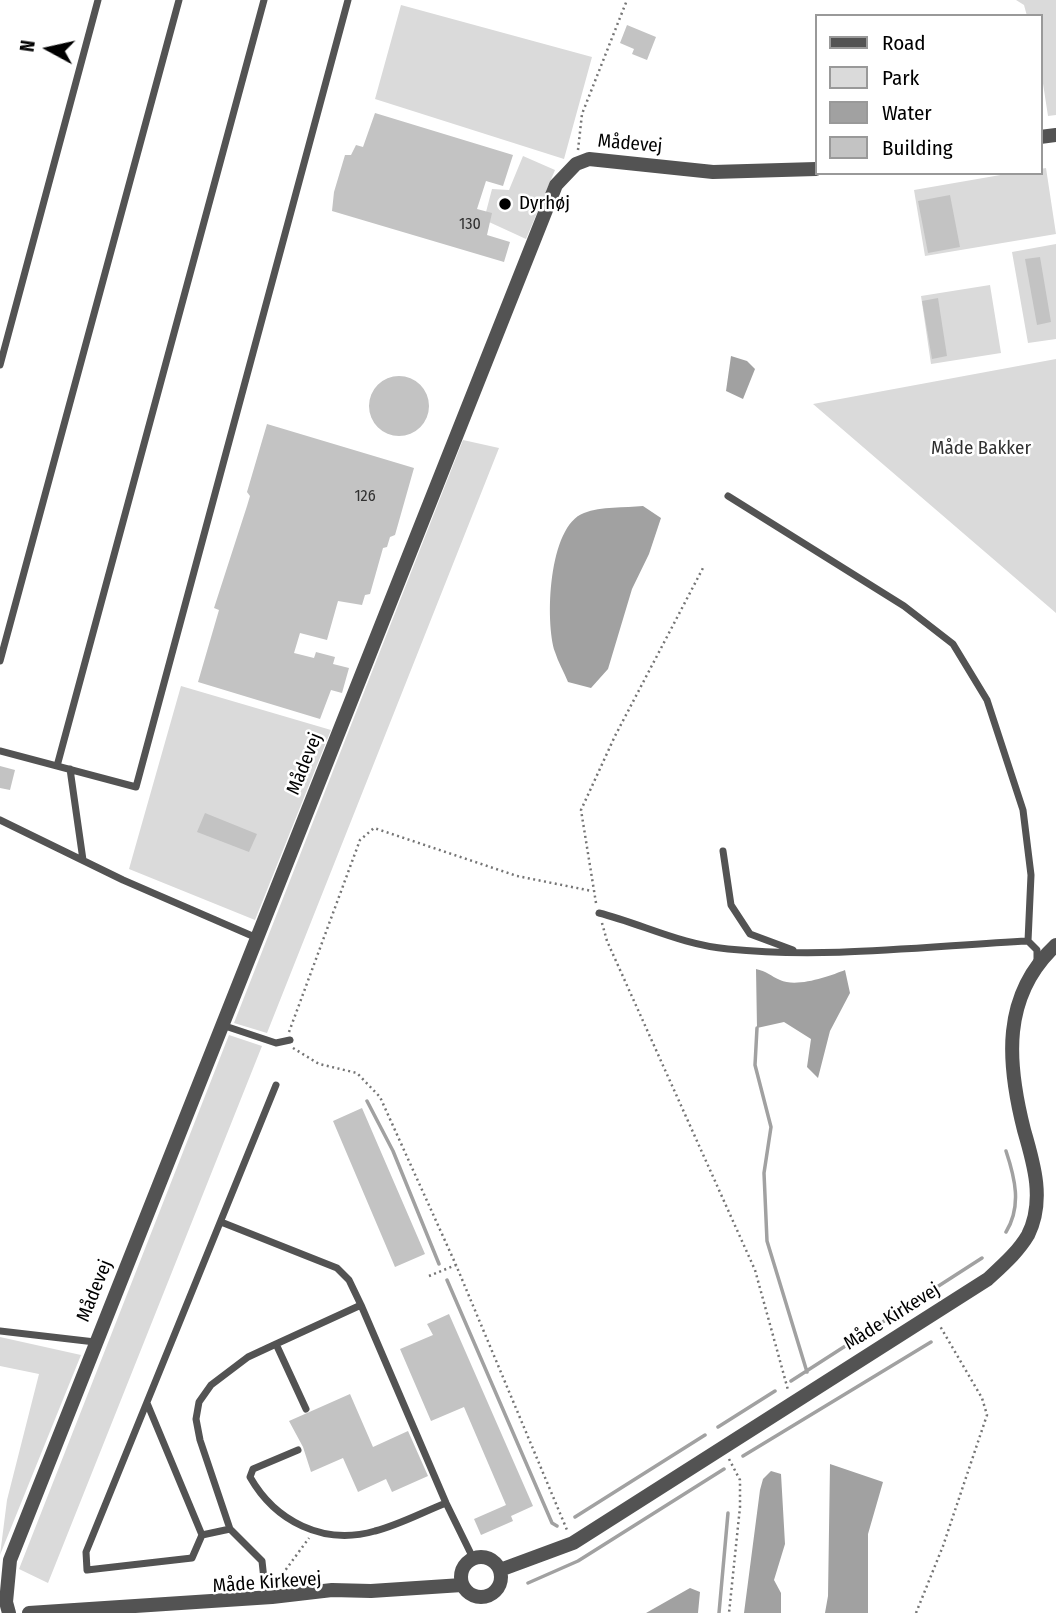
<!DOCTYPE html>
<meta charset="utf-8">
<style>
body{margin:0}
#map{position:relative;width:1056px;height:1613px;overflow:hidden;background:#fff;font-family:"Fira Sans Condensed",sans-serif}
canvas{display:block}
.legend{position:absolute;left:815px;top:14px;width:228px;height:161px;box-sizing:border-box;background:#fff;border:2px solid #999;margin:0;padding:9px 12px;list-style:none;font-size:21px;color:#000}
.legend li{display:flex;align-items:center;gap:14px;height:35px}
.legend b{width:35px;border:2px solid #999}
.north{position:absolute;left:14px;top:14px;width:70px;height:70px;-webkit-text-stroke:5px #fff;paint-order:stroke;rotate:278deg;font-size:19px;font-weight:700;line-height:28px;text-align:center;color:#000}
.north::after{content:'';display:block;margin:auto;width:24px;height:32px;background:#000;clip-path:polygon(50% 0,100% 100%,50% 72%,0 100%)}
</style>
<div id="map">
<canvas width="1056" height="1613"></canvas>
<ul class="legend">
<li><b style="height:9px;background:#535353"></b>Road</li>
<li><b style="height:19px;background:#dadada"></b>Park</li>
<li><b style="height:19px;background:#a1a1a1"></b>Water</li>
<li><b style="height:19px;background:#c3c3c3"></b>Building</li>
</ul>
<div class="north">N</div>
</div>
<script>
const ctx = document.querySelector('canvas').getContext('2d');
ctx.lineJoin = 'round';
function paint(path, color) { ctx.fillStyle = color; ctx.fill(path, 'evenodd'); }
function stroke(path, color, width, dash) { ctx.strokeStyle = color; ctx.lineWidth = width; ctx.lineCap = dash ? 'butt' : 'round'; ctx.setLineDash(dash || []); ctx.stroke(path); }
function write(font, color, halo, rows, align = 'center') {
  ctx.font = font + ' "Fira Sans Condensed",sans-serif'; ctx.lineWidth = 5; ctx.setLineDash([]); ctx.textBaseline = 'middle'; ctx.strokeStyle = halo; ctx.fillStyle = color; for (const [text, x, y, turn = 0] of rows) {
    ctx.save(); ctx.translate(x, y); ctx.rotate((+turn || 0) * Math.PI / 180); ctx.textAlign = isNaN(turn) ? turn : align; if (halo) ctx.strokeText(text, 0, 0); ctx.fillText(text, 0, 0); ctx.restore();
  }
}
const green = new Path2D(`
 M1016,0H1056V115L1048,116L1040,64V16H1027L1024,5Z
 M401,5L592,57L564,159L375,99Z
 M523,156L555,170L526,239L489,222L486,212L492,189L509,190Z
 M1046,168L1056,234L925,256L914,190L1012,173H1040V169Z
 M1056,244V339L1028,343L1012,252Z
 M990,285L1001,353L931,364L921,296Z
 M1056,359V613L813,404Z
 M463,440L499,448L267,1033L234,1023Z
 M181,686L331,730L255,920L129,869Z
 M229,1035L262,1046L48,1583L19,1569Z
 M0,1337L81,1355L0,1555L7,1500L39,1374L0,1366Z`);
const water = new Path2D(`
 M731,356L747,361L755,369L743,399L726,391Z
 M643,506L661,518L649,554L632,589L608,669L591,688L568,682C564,672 558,662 555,652C545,622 548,526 584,513C601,506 625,508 643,506Z
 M756,969C766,971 771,976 780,980C797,988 830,976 845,970L850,993L830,1031L818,1078L807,1067L811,1039L784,1022L757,1028Z
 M830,1464L883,1482L868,1534V1613H825L828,1596Z
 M771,1471L781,1474L785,1544L774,1580L781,1593V1613H744L760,1490L763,1479Z
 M690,1588L700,1592L698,1613H646Z`);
const stream = new Path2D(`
 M757,1028L755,1065L771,1127L764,1173L767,1241L807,1372
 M367,1101L393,1151L439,1264
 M1006,1232C1022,1206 1015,1178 1006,1151
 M447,1280L552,1523L557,1526
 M791,1381L982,1258
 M718,1427L775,1391
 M743,1456L931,1342
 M575,1517L705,1435
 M528,1583L578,1561L724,1469
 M719,1613L728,1513`);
const building = new Path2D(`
 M627,25L656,37L647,60L632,54L634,49L620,43Z
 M375,113L513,155L503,186L486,181L477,209L492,213L487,235L510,242L504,262L332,211L334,192L345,155H351L356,145L363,147Z
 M950,195L960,247L928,253L918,201Z
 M1040,257L1051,322L1037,325L1025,259Z
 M938,298L947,356L932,359L922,301Z
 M369 406a30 30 0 1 1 60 0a30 30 0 1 1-60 0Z
 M267,424L414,468L395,535L390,537L387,547L383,548L370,594L365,595L362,605L338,601L327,640L300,633L294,653L314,658L316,652L335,657L333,664L349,668L342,693L331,690L320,719L198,682L219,610L214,608L247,506L250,496L247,492Z
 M0,766L15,770L10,790L0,788Z
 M205,813L257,834L249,852L197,832Z
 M362,1108L425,1254L395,1267L333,1121Z
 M449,1314L533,1506L511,1516L513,1521L481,1535L474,1519L506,1505L464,1407L431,1421L400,1349L433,1335L427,1324Z
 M350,1394L373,1447L408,1431L428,1476L392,1492L386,1479L358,1492L343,1458L311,1472L303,1447L289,1421Z`);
const path = new Path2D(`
 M578,150L582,114L627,0
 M596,903L581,810L615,736L703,568
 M602,923L607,941L755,1270L788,1390
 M289,1032L360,840L374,828L517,876L592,891
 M293,1048L319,1064L357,1073L380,1097L456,1265L567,1530
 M429,1276L456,1265
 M729,1459L740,1480V1507L729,1613
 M276,1583L309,1538
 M916,1613L943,1546L987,1415L982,1398L940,1326`);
const service = new Path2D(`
 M0,365L98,0
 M0,661L179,0
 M0,751L136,787L348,0
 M57,766L264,0
 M70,769L83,860
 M0,820L123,880L257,938
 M723,851L731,905L750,934L793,950
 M599,913C642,924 682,945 728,949C826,959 929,946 1028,941L1031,875L1023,810L987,700L953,644L904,606L728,496
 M1028,941L1037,950V962
 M222,1025L276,1043L290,1040
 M221,1222L337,1268L349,1280L361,1305
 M0,1331L95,1342
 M147,1403L202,1535
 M306,1409L276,1344L361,1305L446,1503L473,1558
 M298,1450L253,1469L250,1477C275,1521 323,1546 375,1531C399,1525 423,1512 446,1503
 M230,1529L202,1535L192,1558L87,1570L86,1552L276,1085
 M266,1598L262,1561L230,1529L200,1440L196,1419L199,1402L211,1385L248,1357L276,1344`);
const minor = new Path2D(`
 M1040,137L1056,135
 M461 1577a20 20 0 1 1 40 0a20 20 0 1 1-40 0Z
 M500,1570L573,1543L988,1279C1003,1265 1018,1252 1028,1235C1045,1201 1034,1164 1024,1130C1007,1063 1001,996 1056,945
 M9,1613L6,1602L10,1560L556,185L576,164L589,159L713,172L816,169
 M29,1613L272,1597L332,1590L371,1591L462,1585`);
const markers = [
 [505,204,7,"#000"]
];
const numberNames = [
 ["130",470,225],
 ["126",365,497]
];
const streetNames = [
 ["Mådevej",630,144,5],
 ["Mådevej",305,764,-68],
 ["Mådevej",95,1291,-68],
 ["Måde Kirkevej",892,1317,-32],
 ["Måde Kirkevej",267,1583,-4]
];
const poiNames = [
 ["Dyrhøj",519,204]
];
const parkNames = [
 ["Måde Bakker",981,449]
];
paint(green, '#dadada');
paint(water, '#a1a1a1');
stroke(stream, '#a1a1a1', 3.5);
paint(building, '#c3c3c3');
stroke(path, '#757575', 2.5, [2, 3.5]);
stroke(service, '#535353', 7);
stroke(minor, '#535353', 14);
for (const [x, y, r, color] of markers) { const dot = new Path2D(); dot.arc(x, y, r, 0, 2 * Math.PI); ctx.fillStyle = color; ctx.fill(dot); stroke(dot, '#fff', 2.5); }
write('16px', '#313131', null, numberNames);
write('19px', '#000', '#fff', streetNames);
write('19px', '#000', '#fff', poiNames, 'left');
write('19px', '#313131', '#fff', parkNames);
</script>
